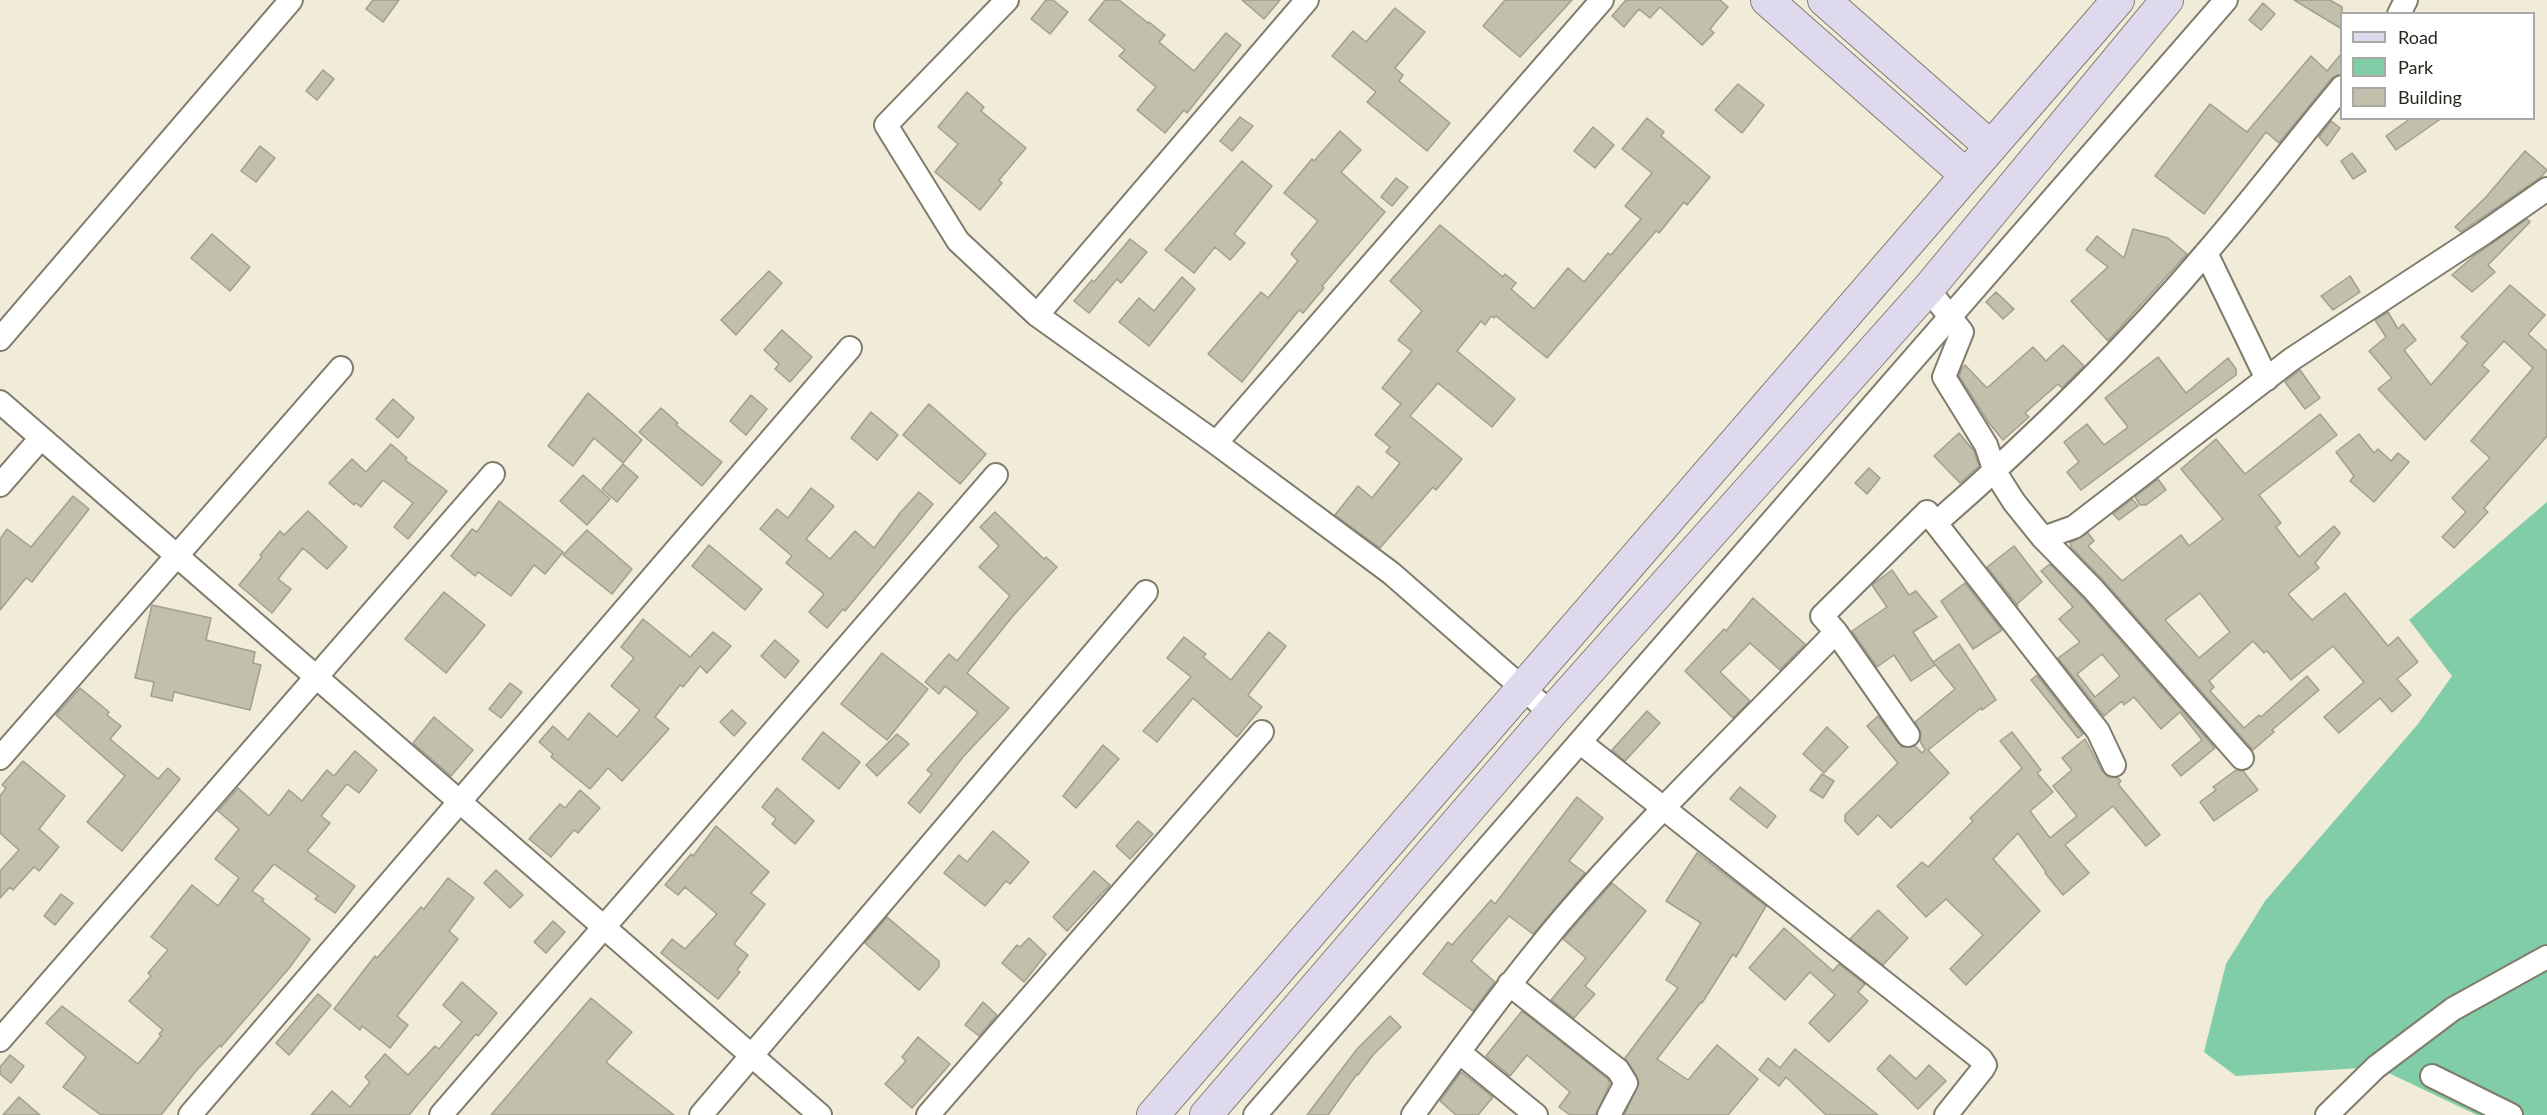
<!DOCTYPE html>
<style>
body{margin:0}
#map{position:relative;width:2547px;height:1115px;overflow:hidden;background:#f0ecd9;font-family:Lato,sans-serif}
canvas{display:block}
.legend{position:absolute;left:2340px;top:12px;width:195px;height:108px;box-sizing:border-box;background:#fff;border:2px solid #a9a8a5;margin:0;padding:8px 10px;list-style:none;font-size:18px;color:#27261f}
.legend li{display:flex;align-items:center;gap:12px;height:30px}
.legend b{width:30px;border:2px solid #a9a8a5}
</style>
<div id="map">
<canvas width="2547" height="1115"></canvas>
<ul class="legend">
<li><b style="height:8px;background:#dfd9ed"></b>Road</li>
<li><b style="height:16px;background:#81cda7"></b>Park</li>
<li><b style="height:16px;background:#c2bfac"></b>Building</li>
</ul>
</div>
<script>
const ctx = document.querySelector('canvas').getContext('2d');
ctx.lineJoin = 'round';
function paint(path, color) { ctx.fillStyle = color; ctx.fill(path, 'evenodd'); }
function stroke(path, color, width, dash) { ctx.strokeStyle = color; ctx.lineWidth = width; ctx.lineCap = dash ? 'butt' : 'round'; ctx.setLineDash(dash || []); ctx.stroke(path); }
const green = new Path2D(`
 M2547,502V1115H2477L2376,1067L2236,1076L2204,1052L2226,964L2265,901L2418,724L2452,676L2409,620Z`);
const building = new Path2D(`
 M373,0H399L383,22L366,9Z
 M1046,0H1053L1068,12L1050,34L1031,19Z
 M1105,0H1119L1148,23L1149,22L1165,35L1159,42L1194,71L1226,33L1241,45L1187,113L1184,110L1165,133L1137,110L1156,87L1119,56L1125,50L1089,20Z
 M1242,0H1280L1264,19Z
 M1505,0H1572L1520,57L1483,26Z
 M1626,0H1720L1728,7L1710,29L1714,33L1702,45L1660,7L1650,18L1639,9L1624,27L1612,16Z
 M2294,0H2330L2342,7V29Z
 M2263,3L2275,14L2261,30L2249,20Z
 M1395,8L1425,32L1395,68L1403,75L1399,81L1450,123L1427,151L1367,102L1376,92L1332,56L1353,31L1366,42Z
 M2342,53V74L2332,78L2279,143L2266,132L2204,214L2155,176L2210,104L2247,132L2311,56L2327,71Z
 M323,70L334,79L317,100L306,91Z
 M1738,84L1764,105L1742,133L1715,110Z
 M967,92L984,107L981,111L1026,148L999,180L1002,183L980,210L935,172L958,144L938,127Z
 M1240,117L1253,126L1232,151L1220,141Z
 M1647,118L1664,132L1661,136L1710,177L1687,205L1684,202L1659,233L1656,231L1547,358L1496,316L1494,318L1491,316L1485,325L1481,321L1457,351L1515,399L1492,427L1438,383L1410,416L1462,459L1436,490L1433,487L1380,548L1335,515L1358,486L1372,498L1400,463L1386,452L1390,447L1375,435L1401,404L1382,388L1412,351L1398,340L1422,311L1390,281L1440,225L1503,277L1505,274L1516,283L1511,289L1534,309L1568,268L1584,282L1608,253L1611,255L1641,219L1625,206L1652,173L1622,149Z
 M2411,118H2442L2396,150L2386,136Z
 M2331,121L2340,128L2327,146L2319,137Z
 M1593,127L1614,145L1595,168L1574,151Z
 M1340,131L1361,150L1341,172L1385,212L1322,286L1324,288L1303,313L1299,310L1242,382L1208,354L1261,292L1268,298L1298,261L1291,254L1318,221L1284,193L1312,159L1314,161Z
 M260,146L275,158L256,182L241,171Z
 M2525,151L2547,170L2541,177L2461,232L2455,227L2486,197Z
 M2352,153L2366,171L2353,179L2341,161Z
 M1242,161L1272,186L1234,234L1245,243L1230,260L1215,247L1194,273L1165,250Z
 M1396,178L1408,187L1392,206L1381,197Z
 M2527,219L2530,222L2488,265L2495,272L2472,292L2452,275L2474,256Z
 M2133,229L2168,238L2187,254L2108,341L2071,301L2108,267L2086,250L2097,236L2124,258Z
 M212,234L250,267L230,291L191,258Z
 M1130,239L1147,252L1121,283L1117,279L1089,313L1074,301L1092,280L1094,282Z
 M769,271L782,283L736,335L721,320Z
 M2350,276L2360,292L2333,310L2321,296Z
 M1182,277L1195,289L1149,346L1119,322L1139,298L1154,311Z
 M2510,285L2545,315L2528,334L2547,351V436L2484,508L2488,512L2454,548L2442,537L2466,512L2452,498L2490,458L2471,441L2533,368L2504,341L2482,365L2489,371L2425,440L2378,389L2392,378L2369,351L2386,337L2375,320L2388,312L2398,329L2403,324L2416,340L2404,350L2431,385L2468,343L2461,337Z
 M1996,292L2014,309L2003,319L1986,302Z
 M782,330L812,357L790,382L775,369L779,364L764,350Z
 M2063,345L2084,366L2062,388L2058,384L2025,413L2029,417L2003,440L1989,423L1959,376L1962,368L1965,365L1987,388L2033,347L2046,361Z
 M2158,357L2186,393L2228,358L2236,369V375L2081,490L2067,472L2079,462L2064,442L2087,424L2104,445L2128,427L2105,398Z
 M2300,370L2320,398L2305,409L2285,382Z
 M588,393L642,440L623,463L594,438L573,466L548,446Z
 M751,395L767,409L746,435L730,421Z
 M393,399L414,418L398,438L376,419Z
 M929,404L986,454L960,484L903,435Z
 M661,408L678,423L676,425L722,462L702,486L639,432Z
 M871,412L898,435L877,460L851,438Z
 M2320,414L2337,435L2259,495L2281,523L2276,527L2299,557L2334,526L2340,533L2315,563L2319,568L2288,594L2312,620L2345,593L2388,646L2398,637L2418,662L2397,679L2411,695L2392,712L2380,698L2339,733L2324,717L2364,682L2333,646L2291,680L2267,651L2264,653L2253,641L2209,681L2214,687L2210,691L2244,728L2259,715L2261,717L2307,676L2319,690L2272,730L2274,732L2253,750L2103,580L2071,547L2070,543L2088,533L2094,541L2088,546L2122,581L2181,535L2189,546L2223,519L2181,469L2216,439L2245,474ZM2200,593L2230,632L2199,658L2165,620Z
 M1959,433L1974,451L1979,466L1960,483L1934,456Z
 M2359,434L2374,453L2378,449L2391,461L2398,453L2409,462L2374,502L2350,481L2354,476L2336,452Z
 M391,444L407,458L405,460L447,491L408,539L394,527L413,503L383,480L361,507L356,503L354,505L329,483L352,459L366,472Z
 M623,464L638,477L617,502L602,489Z
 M1869,468L1880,478L1867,494L1855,483Z
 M583,475L610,499L587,525L560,501Z
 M2158,479L2166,490L2146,505H2140L2135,497Z
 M811,488L834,506L806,539L830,559L855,531L874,548L900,513L919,492L933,504L845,611L843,609L827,628L809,612L824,594L786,563L792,556L760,529L777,509L788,518Z
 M73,496L89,509L32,582L26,578L0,610V539L7,529L31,547Z
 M2132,499L2138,506L2119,520L2113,514Z
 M499,501L563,552L545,574L534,565L511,596L478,572L475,576L451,556L472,529L477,532Z
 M308,511L347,547L327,569L303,548L278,579L291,589L272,613L239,585L262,557L260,555L280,531L284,535Z
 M995,512L1044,559L1046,557L1057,567L1012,617L967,673L1009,708L963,757L920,813L908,803L932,774L927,770L978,713L945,686L939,694L925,682L949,654L957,661L1010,596L979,567L999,546L980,527Z
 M587,530L632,569L612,594L563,555Z
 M709,545L762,589L745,610L692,566Z
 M2014,546L2042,582L2017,604L2018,606L1987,567Z
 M2050,564L2083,598L2215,748L2181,776L2172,765L2202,740L2180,712L2161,729L2134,697L2124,705L2122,701L2104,716L2058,658L2080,642L2059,619L2073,607L2041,571ZM2102,654L2120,676L2095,697L2077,674Z
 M1892,570L1909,595L1916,591L1937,617L1913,632L1935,665L1911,681L1894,655L1877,667L1852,631L1887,607L1872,585Z
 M1965,583L2002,630L1973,649L1941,601Z
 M444,592L485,625L446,673L405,639Z
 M1753,598L1805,644L1780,670L1750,643L1720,672L1750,701L1733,718L1685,671L1724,629L1726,631Z
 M152,605L211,618L206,640L255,652L253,663L261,665L250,710L174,692L172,701L151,696L154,682L135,678Z
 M643,619L690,657L713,632L731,646L707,673L700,666L683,687L680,685L655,717L669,729L622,781L608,768L590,789L551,757L553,754L539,742L553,726L568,740L589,713L617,737L640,710L611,686L634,658L621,647Z
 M1269,632L1286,646L1248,695L1262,707L1237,737L1193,698L1157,742L1143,731L1191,677L1167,658L1184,637L1206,654L1203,657L1231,680Z
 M775,640L799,661L785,678L761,656Z
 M1959,644L1996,700L1982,710L1981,708L1928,750L1949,773L1891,828L1878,815L1858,835L1845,821V815L1898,763L1867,726L1878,716L1902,747L1915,746L1922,753L1925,750L1920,741L1921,733L1915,722L1955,689L1933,662Z
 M882,653L928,689L887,740L841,704Z
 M2037,675L2083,734L2078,738L2031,680Z
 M510,683L522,692L501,718L489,709Z
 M80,688L109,712L107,715L121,726L110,739L158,779L168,768L180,779L122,851L87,822L125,776L56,715Z
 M732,710L746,723L734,736L720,722Z
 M1647,711L1660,723L1625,761L1612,750Z
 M434,717L473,750L451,776L413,743Z
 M1827,727L1848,747L1824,773L1803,754Z
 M823,732L860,762L839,789L802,759Z
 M2012,732L2041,770L2037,773L2053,792L2030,811L2050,838L2077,816L2053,786L2072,770L2062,758L2085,739L2102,771L2107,776L2118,778L2121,781L2118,784L2160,835L2146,846L2113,806L2065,845L2089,873L2063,895L2045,873L2046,872L2018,833L1993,859L2040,911L1966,985L1950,969L1983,935L1946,899L1926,917L1897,886L1922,862L1928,867L1973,821L1970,818L2022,768L2000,741Z
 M897,734L909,744L877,776L866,765Z
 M1103,745L1119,759L1076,808L1063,796Z
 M355,751L377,770L359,793L347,784L321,816L330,823L307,851L355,886L335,913L315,899L318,896L274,864L252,891L264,899L262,901L310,939L290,967L221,1047L220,1045L196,1071L161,1115H101L63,1087L86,1057L46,1023L62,1006L138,1064L161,1036L159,1034L163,1030L129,1001L151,976L148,973L168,950L151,937L192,885L218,906L239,878L215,859L239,829L218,811L238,788L269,816L289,790L302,801L327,770L334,776Z
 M23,761L65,796L39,829L59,847L39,871L34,867L13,890L10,887L0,898V871L19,850L0,833V796L6,788L2,785Z
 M2236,770L2243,771L2258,790L2214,821L2200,802L2216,790L2213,787Z
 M1822,774L1834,781L1823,798L1810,790Z
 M1740,787L1776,816L1767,828L1730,799Z
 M777,788L814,821L795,844L772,824L776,819L762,807Z
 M580,790L600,808L578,833L574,830L551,857L529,839L560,804L565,808Z
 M1577,797L1603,818L1569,861L1585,873L1533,934L1509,916L1471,961L1495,982L1473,1011L1423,974L1448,942L1452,945L1491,900L1495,904Z
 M1138,821L1153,834L1130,859L1116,846Z
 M716,826L769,872L751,893L765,904L734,944L748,955L737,970L740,972L718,999L661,953L672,939L685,949L717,914L685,887L678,895L665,885L691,854L693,856Z
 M993,831L1029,862L1010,884L1006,881L985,906L944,873L959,855L967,862Z
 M1697,853L1766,906L1736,957L1733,954L1702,1003L1701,1002L1657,1059L1688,1080L1717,1045L1758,1079L1728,1115H1624L1639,1083L1637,1076L1625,1058L1678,988L1666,980L1701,923L1666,901Z
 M496,870L523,895L510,908L484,883Z
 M1094,871L1110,885L1067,931L1053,917Z
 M448,878L474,898L449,931L458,939L397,1016L408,1025L390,1048L362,1026L360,1030L334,1009L375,956L377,958L421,907L424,909Z
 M1612,883L1646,911L1585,986L1595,994L1574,1018L1551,1000L1586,958L1563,939Z
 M61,894L73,903L55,925L44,916Z
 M1878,910L1908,938L1883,965L1850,939Z
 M887,917L939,961V967L919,990L865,943Z
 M553,921L565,932L546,953L534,942Z
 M1784,928L1833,971L1839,964L1865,984L1858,992L1868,1001L1829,1042L1809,1023L1835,995L1810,972L1785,1000L1749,968Z
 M1029,938L1046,954L1024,982L1002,963L1017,945L1020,947Z
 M462,982L497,1013L478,1036L476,1034L409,1115H311L332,1091L350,1107L370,1082L365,1077L385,1054L408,1075L435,1046L439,1049L462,1022L443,1005Z
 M318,994L331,1005L289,1055L276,1043Z
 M591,998L632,1032L606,1062L674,1115H491Z
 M983,1002L997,1015L979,1036L965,1025Z
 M1522,1011L1608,1079L1610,1083L1596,1115H1570L1559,1107L1570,1092L1527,1055L1510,1076L1486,1056Z
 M1390,1016L1401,1027L1373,1055L1358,1075L1357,1074L1328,1115H1307L1357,1049Z
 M918,1037L950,1064L912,1108L885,1084L906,1061L902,1057Z
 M1795,1049L1878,1115H1826L1786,1077L1779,1086L1759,1070L1768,1058L1780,1068Z
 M10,1055L24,1066L11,1083L0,1074V1067Z
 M1890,1055L1916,1079L1929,1065L1946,1081L1918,1109L1877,1069Z
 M1461,1072L1493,1097L1478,1115H1456L1440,1101Z
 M19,1097L40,1115H3Z`);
const street = new Path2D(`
 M1007,0L886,125L958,241L1037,315L1216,443L1391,573L1551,713
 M2399,14L2406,0
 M2206,253L2267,379
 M1928,289L1962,332L1944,377L1986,445L1995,472L2014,502L2043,538L2074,527L2292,359L2484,233L2547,189
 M1037,315L1307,0
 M0,339L291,0
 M0,402L820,1115
 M1216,443L1602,0
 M0,485L41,438
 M1936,523C2032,439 2124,350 2206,253C2253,199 2296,142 2342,87
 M2043,538L2093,589L2242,758
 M1908,735L1836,632L1822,616L1927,512L2098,731L2114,765
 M1581,743L1981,1059L1985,1065L1982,1070L1946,1115
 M0,758L341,368
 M1509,984L1618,1070L1626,1083L1609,1115
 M0,1040L493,474
 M1459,1052L1536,1115
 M2432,1076L2511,1115
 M190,1115L850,348
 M441,1115L996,475
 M701,1115L1146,592
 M928,1115L1262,732
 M1255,1115L2226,0
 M1413,1115C1461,1049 1509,983 1561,921C1647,820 1744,727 1836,632
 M2327,1115L2376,1067L2453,1009L2547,957`);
const secondary = new Path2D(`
 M1767,0L1966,175
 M1824,0L1991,147
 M1153,1115L2118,0
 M1206,1115L1551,713L1928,289L2167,0`);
paint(green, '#81cda7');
paint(building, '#c2bfac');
stroke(building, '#a39f8e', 1.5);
stroke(street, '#7f7c6b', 26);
stroke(secondary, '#7f7c6b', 34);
stroke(street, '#fff', 22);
stroke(secondary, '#dfd9ed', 32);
</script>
